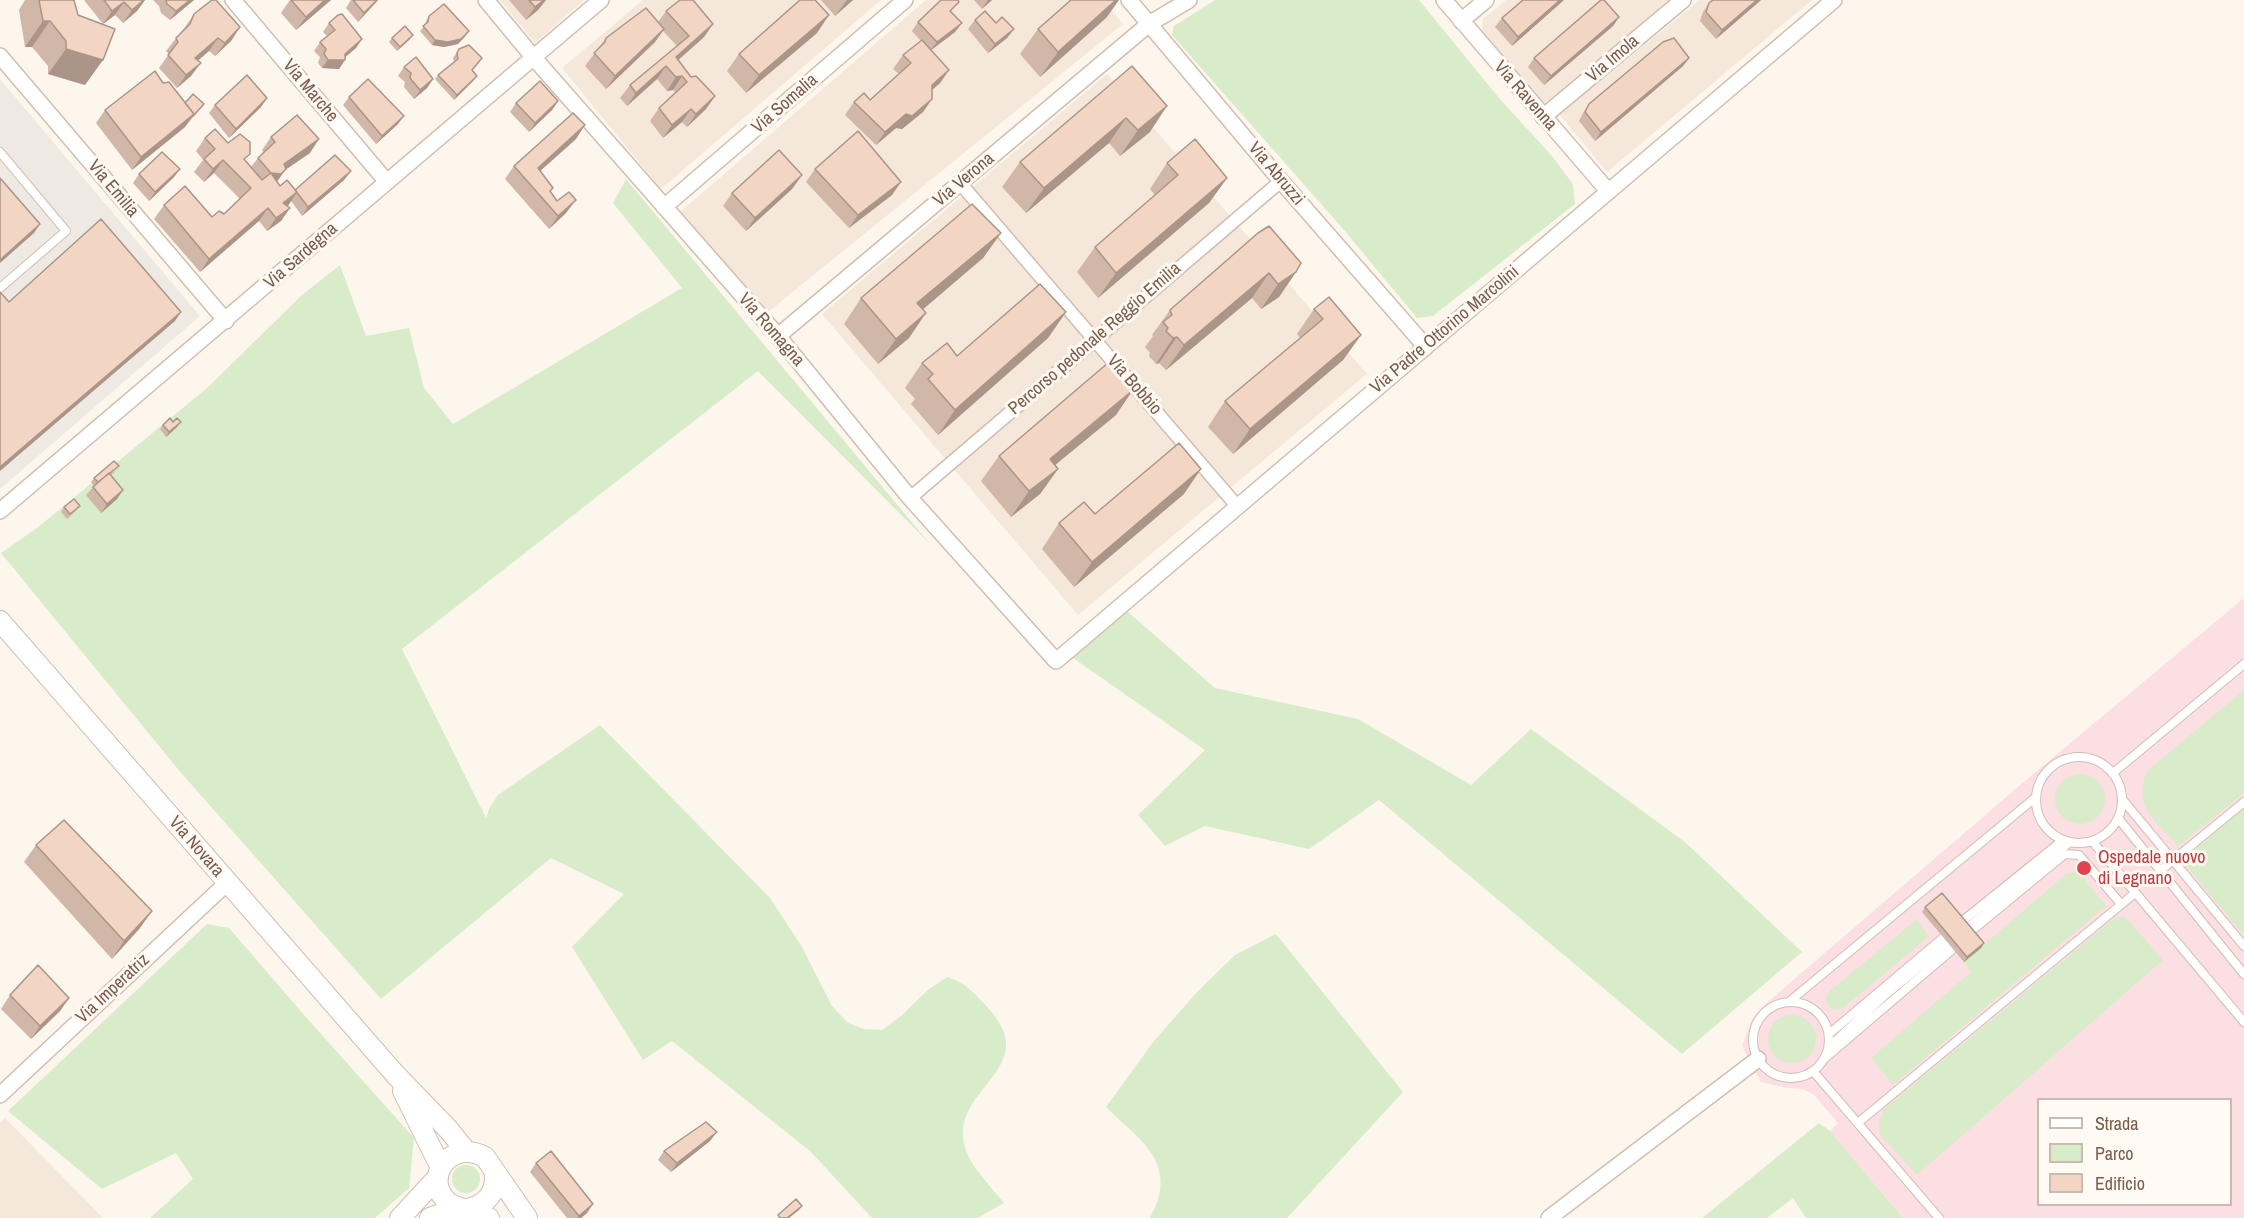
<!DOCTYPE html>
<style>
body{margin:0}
#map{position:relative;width:2244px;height:1218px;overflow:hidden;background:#fdf6ec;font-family:"Archivo Narrow",sans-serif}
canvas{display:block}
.legend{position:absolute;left:2037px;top:1098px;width:195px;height:108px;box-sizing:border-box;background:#fffaf3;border:2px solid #cabbb1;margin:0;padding:8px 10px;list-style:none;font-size:18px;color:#7a5c4d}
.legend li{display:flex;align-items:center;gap:12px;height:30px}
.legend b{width:30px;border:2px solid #cabbb1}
</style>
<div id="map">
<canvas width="2244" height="1218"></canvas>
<ul class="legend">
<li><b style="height:8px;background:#fff"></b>Strada</li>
<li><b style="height:16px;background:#d8ecc9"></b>Parco</li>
<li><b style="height:16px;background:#f3d5c3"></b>Edificio</li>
</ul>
</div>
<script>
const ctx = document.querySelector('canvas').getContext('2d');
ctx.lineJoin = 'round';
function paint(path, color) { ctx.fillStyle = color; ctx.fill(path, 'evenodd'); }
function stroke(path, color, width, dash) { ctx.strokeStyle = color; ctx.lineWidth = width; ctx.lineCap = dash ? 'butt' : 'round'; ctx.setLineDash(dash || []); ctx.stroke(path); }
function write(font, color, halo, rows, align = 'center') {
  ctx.font = font + ' "Archivo Narrow",sans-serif'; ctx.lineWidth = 6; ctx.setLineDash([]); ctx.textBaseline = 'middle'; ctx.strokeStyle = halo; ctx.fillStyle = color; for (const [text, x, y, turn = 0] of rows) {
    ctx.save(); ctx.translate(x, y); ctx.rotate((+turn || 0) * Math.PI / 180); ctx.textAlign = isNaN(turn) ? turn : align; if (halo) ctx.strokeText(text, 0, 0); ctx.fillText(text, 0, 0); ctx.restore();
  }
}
const residential = new Path2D(`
 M500,0H584L535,43Z
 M643,0H881L661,189L562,68Z
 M926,0H1103L1123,24L768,312L679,213Z
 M1506,0H1671L1557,96L1542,103L1482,32L1483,19Z
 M1700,0H1812L1607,172L1559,114Z
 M1107,74L1367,374L1078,615L822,314Z
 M5,1118L103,1218H0V1123Z`);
const industrial = new Path2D(`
 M0,79L200,316L0,489Z`);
const medical = new Path2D(`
 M2244,598V1218H1903L1830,1131L1838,1123L1814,1095L1803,1089L1787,1088L1761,1082L1742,1046L1752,1019L1763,1006L2026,780ZM2038,1100H2230V1204H2038Z`);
const green = new Path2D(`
 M1215,0H1419L1499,98L1552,156L1573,184L1575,204L1433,316L1417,318L1344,230L1172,35L1174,26Z
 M626,179L930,544L758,371L402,649L486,818L490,807L498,795L600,725L770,898L802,947L832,1006L848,1023L864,1029L882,1030L901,1016L929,989L947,977C966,982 977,996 990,1010C1039,1067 960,1085 963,1137C964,1161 990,1185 1004,1203L977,1218H872L810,1151L672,1041L643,1060L572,947L624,894L551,858L381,999L182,774L1,553L37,528L207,388L302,295L340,265L366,336L409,328L424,388L453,424L682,288L613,203Z
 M1127,611L1215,688L1358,719L1471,785L1531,729L1686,843L1802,952L1682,1054L1379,800L1309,849L1205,826L1165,846L1138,815L1205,750L1073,658Z
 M2244,690V793L2178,846C2156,821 2132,807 2147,771Z
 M2055 799a25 25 0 1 1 50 0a25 25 0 1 1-50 0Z
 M2244,808V935L2185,864L2186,857Z
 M2074,872L2080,874L2106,906L1893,1085L1871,1058L1971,972L1964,962L2066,874Z
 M2116,917H2125L2163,960L1917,1175L1880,1135L1879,1122L1884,1109Z
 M1916,920L1929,936L1842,1009L1834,1010L1828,1006L1826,996L1831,990Z
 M207,924L229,928L305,1016L414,1138L409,1188L375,1218H150L193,1179L176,1153L102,1189L8,1111Z
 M1276,934L1403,1092L1287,1218H1150C1154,1209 1159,1200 1160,1191C1166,1152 1129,1131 1106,1107L1154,1041L1198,991L1235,955Z
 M1768 1039a24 24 0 1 1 48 0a24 24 0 1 1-48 0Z
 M1819,1123L1830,1131L1903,1218H1806L1793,1198L1767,1218H1702Z
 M452 1179a14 14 0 1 1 28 0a14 14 0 1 1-28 0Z`);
const service = new Path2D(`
 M0,152L66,231L0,288
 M2036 800a43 43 0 1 1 86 0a43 43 0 1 1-86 0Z
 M2113,773L2244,664
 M2122,799L2244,946
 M2118,818L2244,974
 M2092,841L2244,1022
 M2160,871L2244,802
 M1960,923L2063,840
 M1966,929L2070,842
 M1969,933L2065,854L2079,855L2121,904
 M1790,1001L2036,797
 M1753 1040a38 38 0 1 1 76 0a38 38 0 1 1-76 0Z
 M1829,1034L1944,937
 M1828,1048L1884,996L1949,943
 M1824,1059L1953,949
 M1813,1071L1939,1218
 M1859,1122L2135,893`);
const pedestrian = new Path2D(`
 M960,183L1237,506
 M910,498L1281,181`);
const minor = new Path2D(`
 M233,0L387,182
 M486,0L534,58L778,336L910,498L1056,661L1834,0
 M1129,0L1281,181L1426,347
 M1444,0L1608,191
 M1461,21L1486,0
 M0,56L226,321
 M1543,117L1683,0
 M664,207L905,0
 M778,336L1149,24L1189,0
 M0,511L601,0
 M0,1095L227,883
 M1549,1218L1758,1059`);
const tertiary = new Path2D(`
 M0,621L394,1073L448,1129L466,1151
 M403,1091L441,1168
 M468,1209C487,1204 496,1193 495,1174
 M400,1218L438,1177
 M430,1218L459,1208
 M489,1218C479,1214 456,1208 449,1203C421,1181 449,1137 485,1157L527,1218`);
const wall = new Path2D(`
 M25,0H74L78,15L85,85L48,74V66L32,47H25L19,10Z
 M84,0H145L137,11L123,23L115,15L103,24Z
 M153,0H194L170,20L161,13L159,6Z
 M290,0H331L296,30L281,13Z
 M351,0H378L358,22L346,8Z
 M509,0H546L538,10L526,20Z
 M821,0H853L835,16Z
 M974,0H992L982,9Z
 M1523,0H1564L1512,46L1495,27L1502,18Z
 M1713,0H1761L1716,39L1700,21L1703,12L1709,3Z
 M666,11L713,24L704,37L678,60L691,77L715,96L706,109L687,127L682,122L663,138L650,121L659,108L676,93L673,90L667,91L657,79L627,106L620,98L630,85L677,46L663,31L655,42L606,89L585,66L606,38L658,22Z
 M953,11L951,13L962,23L955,32L931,50L949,70L940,83L932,90V99L923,112L902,129L896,128L876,145L845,115L854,102L870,100L899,74L893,69L903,55L921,41L912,31L918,22Z
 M194,14L240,27L231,41L215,56L209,51L198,60L191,76L177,88L159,68L169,54L166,51L176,38L183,30L185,27Z
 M429,16L466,36L458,44L444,47L432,45L420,31L425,25L426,21Z
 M1107,17L1040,77L1020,54L1038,29Z
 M1619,17L1613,26L1544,85L1528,67L1534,58Z
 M975,20L996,23L1014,29L1007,38L988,53L968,29Z
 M329,23L362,39L356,48L345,57V60L339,69L322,68L318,63L320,57L314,51L320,42L327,36L323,32Z
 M817,33L746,93L727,71L739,54Z
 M392,38L410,39L397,51L389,42Z
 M459,49L473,70V81L454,100L435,79L438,75L454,62L453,58Z
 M1689,58L1683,66L1595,141L1579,121L1583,113L1589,104Z
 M1132,66L1150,132L1120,156L1109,143L1026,213L1002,187L1020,162Z
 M404,67L433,79L427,88L414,99L404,87L405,82L398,76Z
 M163,83L185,103L204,104L185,127L132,170L96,123L105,110Z
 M349,97L398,124L376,144L343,105Z
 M267,98L261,107L229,138L209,113L215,105Z
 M558,101L552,110L529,132L510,112L516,103Z
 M271,137L310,153L285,170L277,182L280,186L295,190L351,171L344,180L302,216L291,201L287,206L290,208L281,221L267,231L259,221L200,272L154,219L164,205L212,217L224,214L240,199L214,173L204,182L194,172L203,160L196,151L205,138L228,143L251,167L258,158L264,153L262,150Z
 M576,139L540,171L550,192L566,213L549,229L505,179L514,166Z
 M1167,163L1227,178L1209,203L1098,298L1077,272L1095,247L1155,195L1150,189Z
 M180,169L174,177L149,201L133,183L139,174Z
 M815,169L892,195L849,228L806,182Z
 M802,175L792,189L746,231L723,206L732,193Z
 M1001,233L983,258L923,309L909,338L878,364L844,324L861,298Z
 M1258,233L1296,272L1279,297L1261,309L1252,298L1166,370L1159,363L1156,364L1149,356L1150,353L1145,347L1153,336L1152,335L1170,310Z
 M1314,309L1361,335L1343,360L1233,454L1208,427L1225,401L1300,338L1297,334Z
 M1066,312L1048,338L938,435L911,404L915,399L905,388L922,363L957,356Z
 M1116,415L1055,465L1058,469L1040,494L1011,517L981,481L999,456Z
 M173,422L177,427L166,437L160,429L163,425Z
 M116,471L111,475L117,499L101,513L86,495L94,486L91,482L94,478Z
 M1184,494L1074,587L1042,549L1059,523Z
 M64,507L77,510L67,519L61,512Z
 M36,845L140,928L112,959L24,862Z
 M1925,907L1984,943L1981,948L1964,962L1922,912Z
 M10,995L69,998L60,1011L31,1039L1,1009Z
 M710,1141L671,1172L658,1160L664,1151Z
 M536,1163L587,1213L581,1218H567L530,1172Z`);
const shadedWall = new Path2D(`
 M144,0H145L137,11L123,23L132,10Z
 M190,0H194L170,20L176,11Z
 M325,0H331L296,30L306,17Z
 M377,0H378L358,22L364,13Z
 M544,0H546L538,10L526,20L535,7Z
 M847,0H853L835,16Z
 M988,0H992L982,9Z
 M1116,0H1119L1107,17L1040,77L1058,52Z
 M1560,0H1564L1512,46L1518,37Z
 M1757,0H1761L1716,39L1722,30Z
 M124,2L115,15L103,24L112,11Z
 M829,15L817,33L746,93L759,75Z
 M1619,17L1613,26L1544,85L1551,76Z
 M43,21H50L32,47H25Z
 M962,23L955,32L930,51L937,42Z
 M713,24L704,37L667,70L676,57Z
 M240,27L231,41L215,56L225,43Z
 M664,29L655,42L606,89L615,76Z
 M1014,29L1007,38L988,53L995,44Z
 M469,31L458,44L444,47L432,45L435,40Z
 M413,35L410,39L397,51L400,47Z
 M218,38L209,51L186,71L195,58Z
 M362,39L356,48L342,60H345L339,69L322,68L328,60L345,54Z
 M66,49L103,60L85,85L48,74Z
 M1689,58L1683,66L1595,141L1601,132Z
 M201,63L191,76L177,88L186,75Z
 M666,66L657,79L627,106L636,93Z
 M949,70L940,83L923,98L932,85Z
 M477,76L473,81L454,100L457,95Z
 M682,76L673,90L667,91L676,77Z
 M433,79L427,88L414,99L420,90Z
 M715,96L706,109L687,127L696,114Z
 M267,98L261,107L229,138L236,129Z
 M932,99L923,112L902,129L896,128L876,145L885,132L906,114Z
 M558,101L552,110L529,132L535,123Z
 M1167,106L1150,132L1120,156L1138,130Z
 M691,109L682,122L663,138L672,125Z
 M194,114L185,127L132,170L141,157Z
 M404,116L398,124L376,144L382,136Z
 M1126,118L1109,143L1026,213L1044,188Z
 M585,125L576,139L529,181L538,168Z
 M319,139L310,153L285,170L276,183L271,173Z
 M223,160L214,173L204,182L213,169Z
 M180,169L174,177L149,201L155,192Z
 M351,171L344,180L302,216L308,207Z
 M802,175L792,189L746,231L755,218Z
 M1227,178L1209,203L1098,298L1116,273Z
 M901,182L892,195L849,228L858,215Z
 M297,192L288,206L274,216L283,203Z
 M576,200L566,213L549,229L558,216Z
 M268,208L259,221L200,272L209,259Z
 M290,208L281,221L267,231L276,218Z
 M40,224L34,233L0,263V260Z
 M1001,233L983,258L900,329L917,303Z
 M1296,272L1279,297L1261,309L1278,284Z
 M1269,273L1252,298L1166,370L1184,345Z
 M181,312L175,321L0,471V467Z
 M1066,312L1048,338L938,435L955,410Z
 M926,313L909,338L878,364L896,339Z
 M1361,335L1343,360L1233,454L1250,429Z
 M1177,337L1159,363L1156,364L1173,338Z
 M1133,390L1116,415L1032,484L1050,459Z
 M181,422L177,427L166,437L169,432Z
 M1058,469L1040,494L1011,517L1029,491Z
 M1201,469L1184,494L1074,587L1092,562Z
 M123,490L117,499L101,513L107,504Z
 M152,911L140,928L112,959L124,941Z
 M1984,943L1981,948L1964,962L1967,957Z
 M69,998L60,1011L31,1039L40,1026Z
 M717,1132L710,1141L671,1172L677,1163Z
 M593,1204L587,1213L581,1218H577Z
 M802,1206L799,1210L789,1218H787Z`);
const building = new Path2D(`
 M39,0H74L78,15L115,29L103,60L66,49V41L50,21H43Z
 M104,0H144L132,10L124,2L112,11Z
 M166,0H190L176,11L167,4Z
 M212,0H216L240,27L225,43L218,38L195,58L201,63L186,75L168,55L178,42L176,38L190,24L194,14Z
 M291,0H325L306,17Z
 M353,0H377L364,13Z
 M529,0H544L535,7Z
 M680,0H693L713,24L676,57L691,77L696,76L715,96L696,114L691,109L672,125L659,108L687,82L682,76L676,77L666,66L636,93L630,85L689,36L666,11Z
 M800,0H815L829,15L759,75L739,54Z
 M941,0H958L959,2L950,11L962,23L937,42L918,22Z
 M1071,0H1116L1058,52L1038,29Z
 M1523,0H1560L1518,37L1502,18Z
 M1601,0H1604L1619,17L1551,76L1534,58Z
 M1713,0H1757L1722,30L1706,12L1709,3Z
 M444,4L469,31L461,39L448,42L435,40L423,26L428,22L429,16Z
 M646,8L664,29L615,76L594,53L605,42L606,38Z
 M985,11L996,23L1002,17L1014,29L995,44L975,20Z
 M342,14L362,39L345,54V60H328L324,54L326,49L320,42L335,30L329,23L338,15Z
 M405,26L413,35L400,47L392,38Z
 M1674,38L1689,58L1601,132L1585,112L1589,104L1663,42Z
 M922,40L949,70L932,85V99L912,116L906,114L885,132L854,102L864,93L870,100L911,63L903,55Z
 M469,45L482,58L472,70L477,76L457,95L438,75L458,59L457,53L459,49Z
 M416,57L433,79L420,90L410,78L411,73L404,67Z
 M1132,66L1167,106L1138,130L1126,118L1044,188L1020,162Z
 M155,71L163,83L169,82L194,114L141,157L105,110Z
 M247,75L267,98L236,129L215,105Z
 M368,79L404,116L382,136L349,97Z
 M540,81L558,101L535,123L516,103Z
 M193,94L204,104L193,116V115L194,114L185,103Z
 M573,113L585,125L538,168L553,188L550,191L557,201L569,192L576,200L558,216L514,166Z
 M297,115L319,139L284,164L286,169L281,174L271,173L258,158L275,142L271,137Z
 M215,129L228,143L240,134L250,142V154L244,159L262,180L271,173L280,186L287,180L297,192L283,203L290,208L276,218L268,208L209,259L164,205L185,186L212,217L219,211L224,214L251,188L223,160L213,169L204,159L215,149L205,138Z
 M858,131L901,182L858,215L815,169Z
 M1195,139L1227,178L1116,273L1095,247L1178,175L1167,163Z
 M779,150L802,175L755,218L732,193Z
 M162,152L180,169L155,192L139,174Z
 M335,155L351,171L308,207L295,190Z
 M0,178L40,224L0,260Z
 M972,204L1001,233L917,303L926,313L896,339L861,298Z
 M101,219L181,312L0,467V292L9,302Z
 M1269,226L1301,263L1296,272L1278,284L1269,273L1184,345L1177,337L1173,338L1166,331L1168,328L1163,322L1172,315L1170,310L1258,233Z
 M1040,284L1066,312L955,410L928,379L933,374L922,363L947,343L957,356Z
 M1329,297L1361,335L1250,429L1225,401L1323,319L1314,309Z
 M1109,362L1133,390L1050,459L1058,469L1029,491L999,456Z
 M170,418L173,422L177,418L181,422L169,432L163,425Z
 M1179,443L1201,469L1092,562L1059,523L1084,502L1095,514Z
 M114,461L119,466L98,482L94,478Z
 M109,473L123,490L107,504L93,487Z
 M74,499L80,506L70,514L64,507Z
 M64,820L152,911L124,941L36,845Z
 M1942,893L1984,943L1967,957L1925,907Z
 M38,965L69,998L40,1026L10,995Z
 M706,1122L717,1132L677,1163L664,1151Z
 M551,1151L593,1204L579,1216L536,1163Z
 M796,1199L802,1206L787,1218H780L778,1215Z`);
const markers = [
 [2084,868,8,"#e0444e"]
];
const streetNames = [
 ["Via Imola",1613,59,-40],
 ["Via Marche",310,91,50],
 ["Via Ravenna",1525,96,49],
 ["Via Somalia",785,104,-41],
 ["Via Abruzzi",1276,174,50],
 ["Via Verona",964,180,-40],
 ["Via Emilia",113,189,50],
 ["Via Sardegna",301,256,-41],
 ["Via Romagna",771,330,49],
 ["Via Padre Ottorino Marcolini",1445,330,-40],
 ["Percorso pedonale Reggio Emilia",1095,339,-41],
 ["Via Bobbio",1134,385,49],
 ["Via Novara",196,847,49],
 ["Via Imperatriz",113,989,-43]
];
const healthNames = [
 ["Ospedale nuovo",2098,858],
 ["di Legnano",2098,879]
];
paint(residential, '#f5e8da');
paint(industrial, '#efe9e4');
paint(medical, '#fbdfe3');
paint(green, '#d8ecc9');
stroke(service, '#d1beb0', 10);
stroke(pedestrian, '#d1beb0', 15);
stroke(minor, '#d1beb0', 18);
stroke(tertiary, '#d1beb0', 22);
stroke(service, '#fff', 8);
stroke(pedestrian, '#fff', 12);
stroke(minor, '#fff', 15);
stroke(tertiary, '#fff', 20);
paint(wall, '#d1b7a8');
paint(shadedWall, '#aa9588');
paint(building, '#f3d5c3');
stroke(building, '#aa9588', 1.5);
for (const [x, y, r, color] of markers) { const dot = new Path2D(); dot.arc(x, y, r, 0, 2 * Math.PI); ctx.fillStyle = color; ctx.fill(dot); stroke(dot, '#fffaf3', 2); }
write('18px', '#7a5c4d', '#fffaf3', streetNames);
write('18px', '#be3a42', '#fffaf3', healthNames, 'left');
</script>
